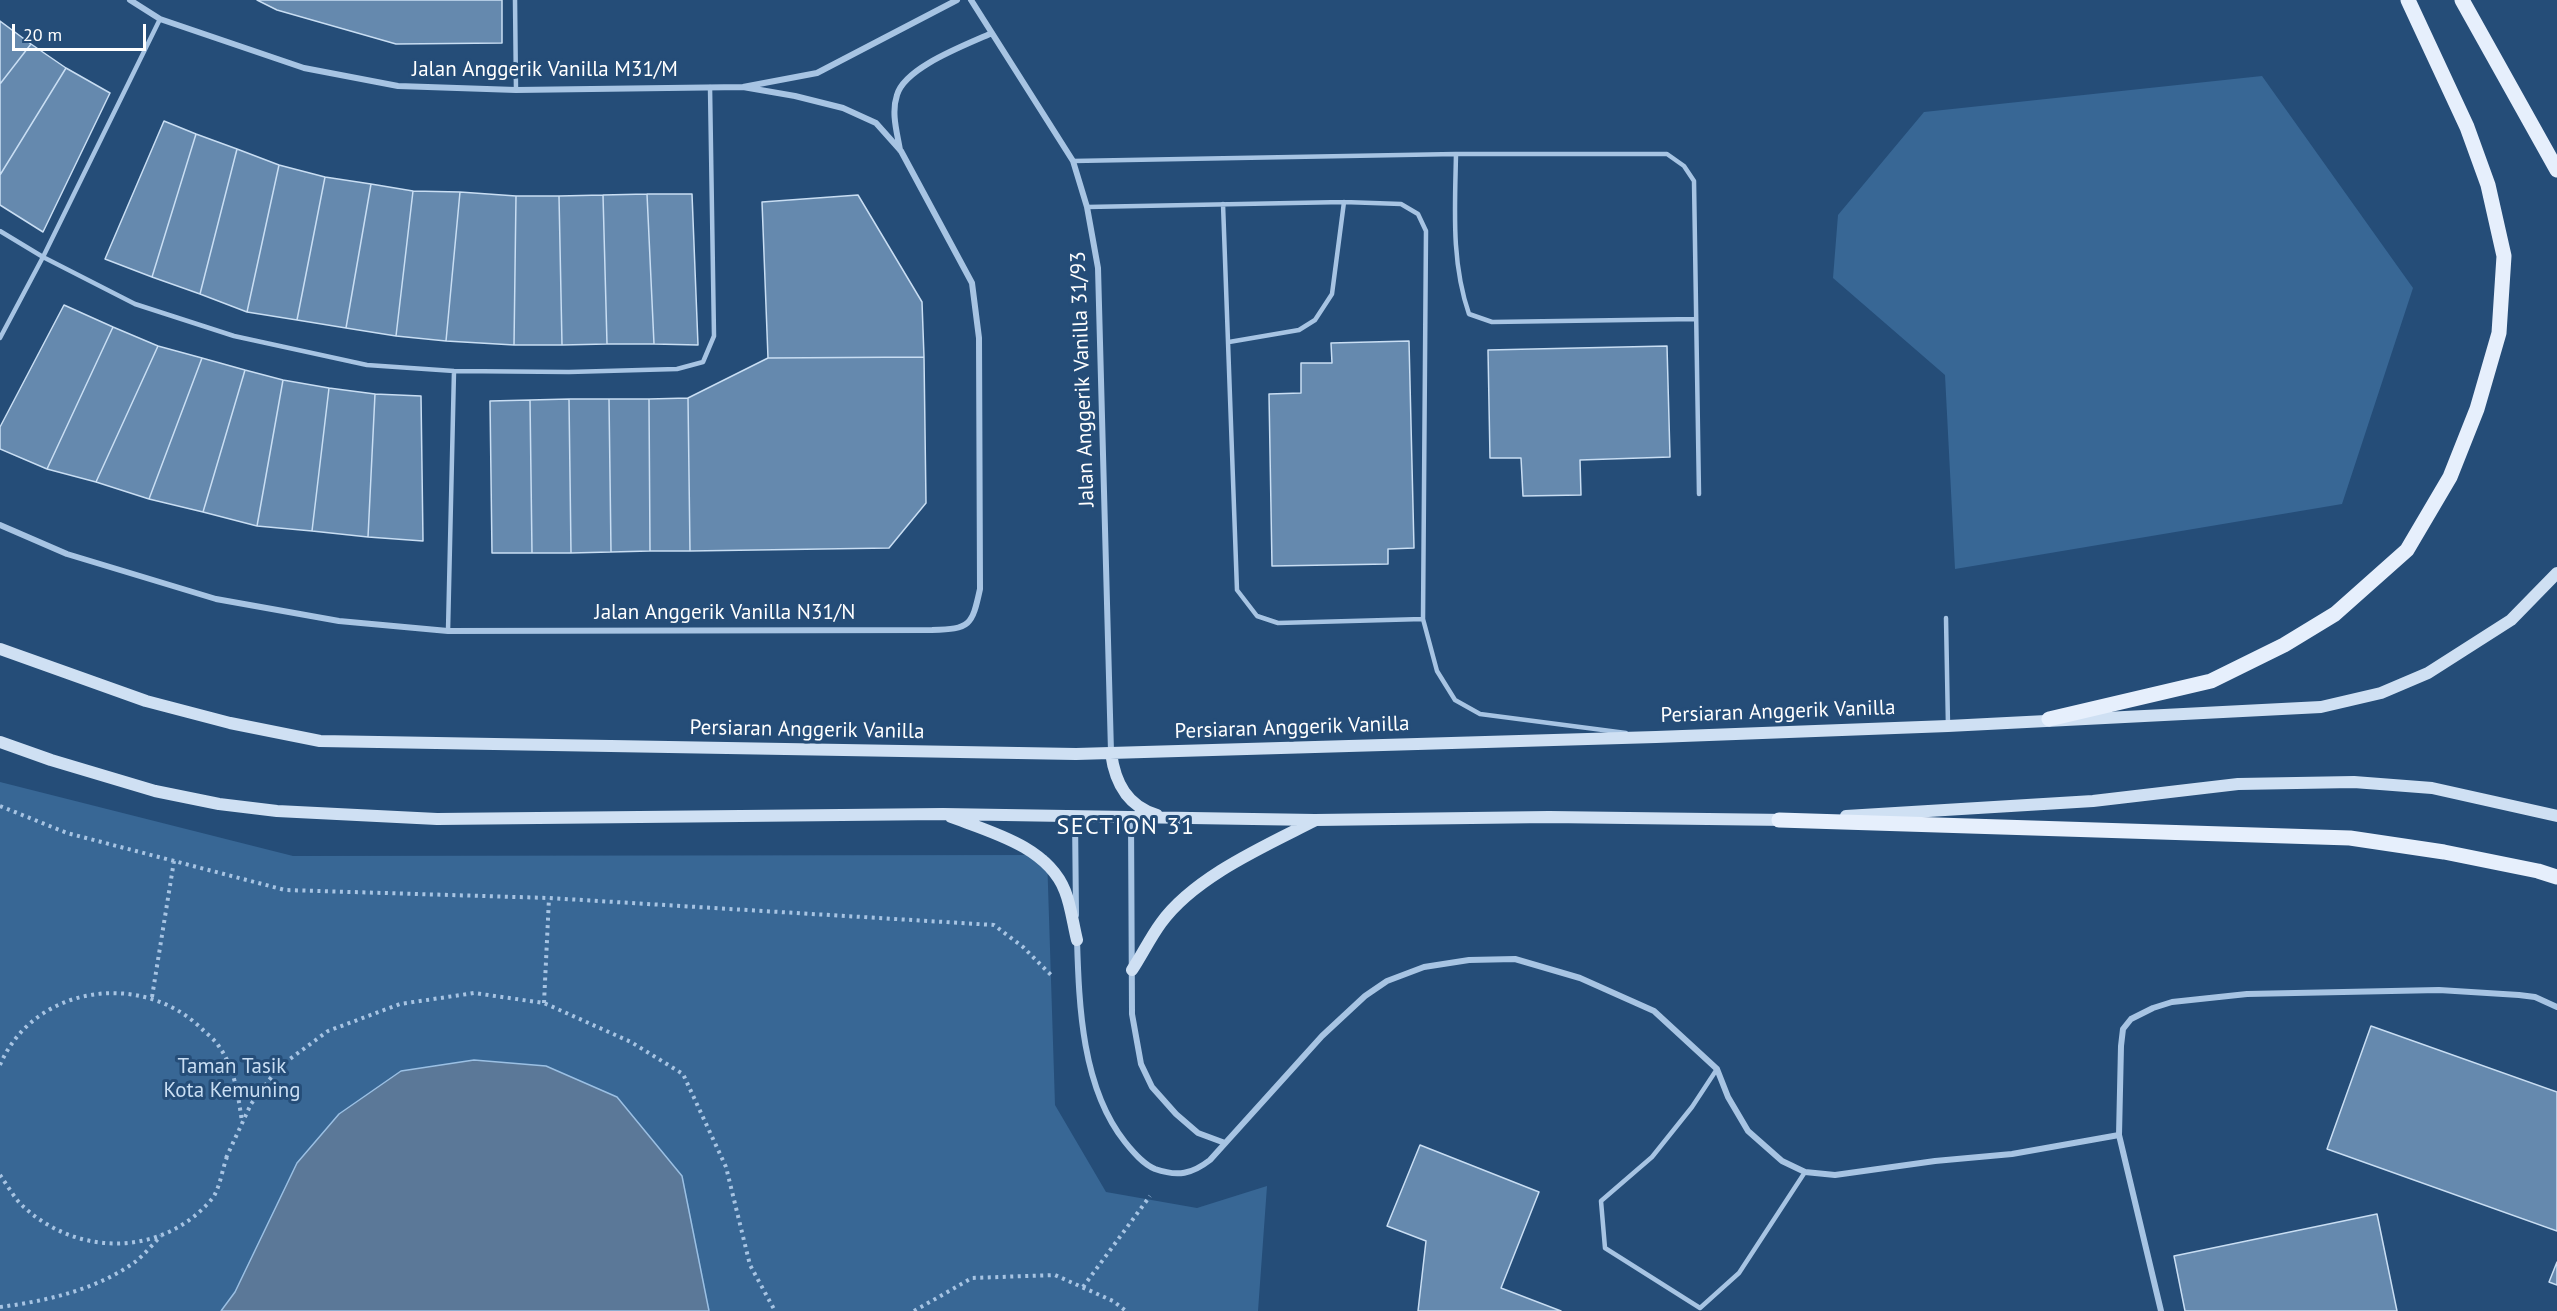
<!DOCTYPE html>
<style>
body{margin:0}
#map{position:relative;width:2557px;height:1311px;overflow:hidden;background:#254d78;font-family:"PT Sans",sans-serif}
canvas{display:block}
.scale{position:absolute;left:12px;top:24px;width:134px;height:27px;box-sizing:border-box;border:3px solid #fff;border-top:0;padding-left:8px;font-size:18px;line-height:21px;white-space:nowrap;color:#fff;-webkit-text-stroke:4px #254d78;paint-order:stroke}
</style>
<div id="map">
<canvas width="2557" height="1311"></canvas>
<div class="scale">20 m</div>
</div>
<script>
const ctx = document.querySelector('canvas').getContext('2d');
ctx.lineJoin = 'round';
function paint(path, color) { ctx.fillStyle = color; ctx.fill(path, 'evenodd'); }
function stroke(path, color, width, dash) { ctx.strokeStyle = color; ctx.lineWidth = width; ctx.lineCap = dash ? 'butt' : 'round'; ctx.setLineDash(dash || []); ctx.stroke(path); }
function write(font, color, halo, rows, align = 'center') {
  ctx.font = font + ' "PT Sans",sans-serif'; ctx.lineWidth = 6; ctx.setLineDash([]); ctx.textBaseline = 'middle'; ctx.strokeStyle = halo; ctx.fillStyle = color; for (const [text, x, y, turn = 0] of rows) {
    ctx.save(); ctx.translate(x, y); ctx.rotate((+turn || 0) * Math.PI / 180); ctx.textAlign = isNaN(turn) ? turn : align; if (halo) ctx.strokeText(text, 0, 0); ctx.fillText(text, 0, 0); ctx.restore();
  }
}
const green = new Path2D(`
 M2262,76L2413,288L2342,504L1955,569L1945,375L1833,278L1838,215L1924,112Z
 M0,782L293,856L1047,855L1055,1105L1106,1192L1197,1208L1267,1186L1258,1311H0Z`);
const water = new Path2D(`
 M474,1060L546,1066L617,1097L682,1176L709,1311H221L235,1292L297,1163L339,1114L401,1071Z`);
const building = new Path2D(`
 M257,0H502V43L396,44L277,10Z
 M0,21L31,44L0,84Z
 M31,44L66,68L0,175V84Z
 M66,68L110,93L43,232L0,205V175Z
 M164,121L196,134L152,277L105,259Z
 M196,134L237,149L200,294L152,277Z
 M237,149L279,165L247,312L200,294Z
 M279,165L325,177L297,320L247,312Z
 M325,177L371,184L346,328L297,320Z
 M371,184L413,191L396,336L346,328Z
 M413,191L460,192L446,341L396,336Z
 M460,192L516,196L514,345L446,341Z
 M647,194H692L698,345L654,344Z
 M647,194L654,344H607L603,195Z
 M603,195L607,344L562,345L559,196Z
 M858,195L922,302L924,357L768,358L762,202Z
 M516,196H559L562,345H514Z
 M64,305L113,327L47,469L0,449V427Z
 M113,327L158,346L96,482L47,469Z
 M1409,341L1414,548L1388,549V564L1272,566L1269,394L1301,393V363H1332L1331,343Z
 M158,346L202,358L149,499L96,482Z
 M1667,346L1670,457L1580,460L1581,495L1523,496L1521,458H1490L1488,350Z
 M924,357L926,503L889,548L690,551L688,398L768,358Z
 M202,358L245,370L203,512L149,499Z
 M245,370L283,380L257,526L203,512Z
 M283,380L329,388L312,531L257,526Z
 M329,388L375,394L368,537L312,531Z
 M375,394L421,396L423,541L368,537Z
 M688,398L690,551H650L649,399Z
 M569,399L571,553H532L530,400Z
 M569,399H609L611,552L571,553Z
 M609,399H649L650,551L611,552Z
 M530,400L532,553H492L490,401Z
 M2371,1026L2557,1092V1231L2327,1149Z
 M1420,1145L1539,1192L1501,1288L1561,1311H1418L1426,1241L1387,1226Z
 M2377,1214L2397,1311H2185L2174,1256Z
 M2557,1262V1285L2549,1282Z`);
const path = new Path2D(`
 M0,806L67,833L285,890L549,898L994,925L1023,947L1052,976
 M152,997L174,861
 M544,1003L549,898
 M0,1065C34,985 142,970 202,1029C207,1034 214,1039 218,1045C235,1068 238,1095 242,1122
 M226,1158L251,1104L279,1067L328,1031L400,1004L474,993L544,1003L631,1042L683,1074L726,1167L750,1265L775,1311
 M0,1175C8,1186 15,1200 25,1208C79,1257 163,1256 211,1200C220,1190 222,1169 227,1157
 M1083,1287L1150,1196
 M0,1307C46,1301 96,1290 135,1262C144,1255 153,1244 161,1236
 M914,1311L972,1278L1055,1275L1113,1301L1126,1311`);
const service = new Path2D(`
 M515,0L516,90
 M1456,154C1455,208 1451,262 1469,314L1492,322L1695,319
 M1073,161L1456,154H1667L1684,166L1694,181L1699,494
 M1223,204L1237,590L1257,616L1278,623L1423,619
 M1087,207L1344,202L1401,204L1418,214L1426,231L1423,619L1437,671L1455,700L1480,714L1626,733
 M0,231L43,257L135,304L234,336L367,365L454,371L569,372L677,369L703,362L714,336L710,87
 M0,338L43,257L160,19
 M1229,342L1299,330L1315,320L1332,294L1344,202
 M1946,618L1948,726
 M448,631L454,371
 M1717,1069L1692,1107L1652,1157L1601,1201L1605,1248L1700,1308L1739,1273L1805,1172`);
const minor = new Path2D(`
 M130,0L160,19L304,68L398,86L516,90L743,87L817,73L957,0
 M971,0L1073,161L1087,207L1098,268L1111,752
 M900,150C897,132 891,113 897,95C905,67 966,45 992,33
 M0,525L67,554L216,599L339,621L448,631L932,630C970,629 972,626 980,589L979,338L972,283L901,151L876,123L843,108L795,96L743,87
 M1075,816L1076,915
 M1131,817L1132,1014L1141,1064L1152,1087L1176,1114L1198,1133L1225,1143
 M1077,940C1079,1006 1082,1088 1125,1142C1133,1152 1143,1164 1155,1169C1178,1177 1192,1174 1210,1160L1322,1036L1365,996L1387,981L1424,967L1469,960L1515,959L1580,978L1654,1011L1717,1069L1728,1097L1748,1131L1782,1161L1805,1172L1835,1175L1935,1161L2012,1154L2119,1135
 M2161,1311L2119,1135L2121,1046L2123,1029L2131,1019L2153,1008L2172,1002L2247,994L2439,990L2519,995L2535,997L2557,1007`);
const secondary = new Path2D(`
 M0,649L146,701L230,723L320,741L1076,754L1656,737L1948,726L2321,707L2381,693L2428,673L2511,620L2557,573
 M0,742L51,760L155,791L219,804L277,811L437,819L943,814L1315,820L1549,817L1787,820
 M1111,753C1115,783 1127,806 1157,815
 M1846,816L2093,801L2238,784L2354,782L2432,788L2557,816
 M951,817C991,832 1048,847 1065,891C1071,906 1073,924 1077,940
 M1132,970C1142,955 1150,938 1161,923C1194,877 1265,846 1314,821`);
const primary = new Path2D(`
 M2462,0L2557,170
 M2049,719L2211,681L2284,645L2335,614L2407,550L2450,477L2477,409L2499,333L2504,256L2488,185L2467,127L2408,0
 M1779,820L2350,838L2444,852L2538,871L2557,877`);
const streetNames = [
 ["Jalan Anggerik Vanilla M31/M",545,70],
 ["Jalan Anggerik Vanilla 31/93",1083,379,-92],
 ["Jalan Anggerik Vanilla N31/N",725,613],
 ["Persiaran Anggerik Vanilla",1778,712,-2],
 ["Persiaran Anggerik Vanilla",1292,728,-2],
 ["Persiaran Anggerik Vanilla",807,730,1]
];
const parkNames = [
 ["Taman Tasik",232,1067],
 ["Kota Kemuning",232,1091]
];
const quarterNames = [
 ["SECTION 31",1126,827]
];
paint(green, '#386795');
paint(water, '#5b7898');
stroke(water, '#9bc0e4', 1.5);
paint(building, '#6589ae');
stroke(building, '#c9def3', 1.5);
stroke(path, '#a7c4e3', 4, [3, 4.5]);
stroke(service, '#a7c4e3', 4.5);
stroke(minor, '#a7c4e3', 6);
stroke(secondary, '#cfe0f3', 12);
stroke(primary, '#e6effc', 15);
write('21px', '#fff', '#254d78', streetNames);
write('21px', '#c9def3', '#254d78', parkNames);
ctx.letterSpacing = '1.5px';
write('24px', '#fff', '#254d78', quarterNames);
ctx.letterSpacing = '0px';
</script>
